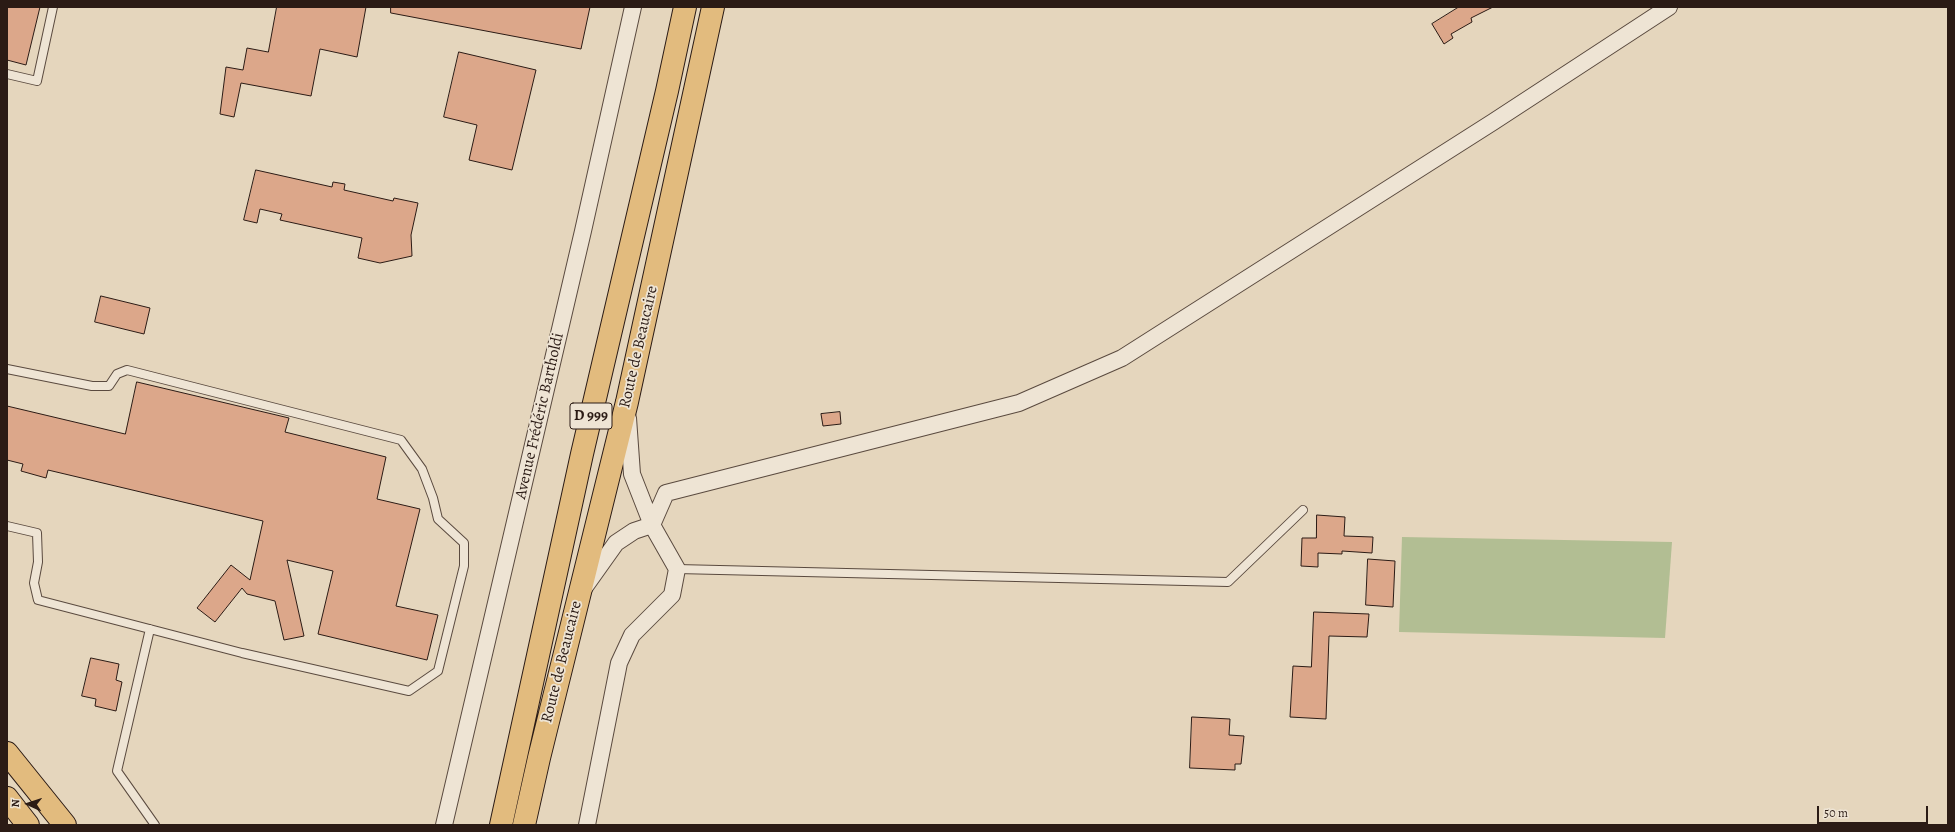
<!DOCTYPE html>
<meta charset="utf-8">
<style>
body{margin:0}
#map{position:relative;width:1955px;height:832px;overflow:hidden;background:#e5d6bd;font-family:Alegreya,serif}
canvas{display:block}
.frame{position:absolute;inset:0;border:8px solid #2b1b15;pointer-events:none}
.north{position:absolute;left:8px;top:784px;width:40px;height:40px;-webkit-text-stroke:3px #eee4d4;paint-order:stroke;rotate:273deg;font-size:11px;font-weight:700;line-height:16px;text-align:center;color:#2b1b15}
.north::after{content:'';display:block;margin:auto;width:14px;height:18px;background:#2b1b15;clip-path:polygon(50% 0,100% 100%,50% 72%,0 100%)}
.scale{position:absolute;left:1817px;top:806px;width:111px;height:18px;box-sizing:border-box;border:2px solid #2b1b15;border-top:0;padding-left:5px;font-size:12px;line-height:14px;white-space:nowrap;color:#2b1b15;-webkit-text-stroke:3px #eee4d4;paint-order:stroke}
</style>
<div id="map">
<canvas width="1955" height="832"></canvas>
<div class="frame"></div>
<div class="north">N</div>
<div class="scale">50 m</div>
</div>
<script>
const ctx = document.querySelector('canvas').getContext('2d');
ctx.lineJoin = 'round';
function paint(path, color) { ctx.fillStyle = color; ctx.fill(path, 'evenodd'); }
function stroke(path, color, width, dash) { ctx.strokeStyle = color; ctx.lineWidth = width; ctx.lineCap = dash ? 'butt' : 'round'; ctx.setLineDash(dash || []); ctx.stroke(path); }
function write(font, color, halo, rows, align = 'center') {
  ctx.font = font + ' Alegreya,serif'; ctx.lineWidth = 3.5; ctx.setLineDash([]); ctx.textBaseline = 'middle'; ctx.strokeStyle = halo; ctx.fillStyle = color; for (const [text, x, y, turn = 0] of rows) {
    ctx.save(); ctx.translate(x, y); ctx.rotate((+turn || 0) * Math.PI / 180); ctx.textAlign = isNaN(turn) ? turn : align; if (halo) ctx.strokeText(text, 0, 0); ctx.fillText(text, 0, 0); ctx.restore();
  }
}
const green = new Path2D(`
 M1402,537L1672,542L1665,638L1399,632Z`);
const building = new Path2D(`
 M7,7H40L26,65L7,60Z
 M277,7H366L357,57L320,49L311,96L241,83L234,117L220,114L226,67L243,70L247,48L268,52Z
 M391,7H590L581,49L391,13Z
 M1459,7H1493L1471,18L1472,22L1451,34L1453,38L1444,44L1432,24Z
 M459,52L536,70L512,170L469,160L477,125L444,117Z
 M256,170L332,187L333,182L345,184L344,190L393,201L394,198L418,203L411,235L412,256L380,263L358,258L362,238L280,220L282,214L260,209L257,223L244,220Z
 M101,296L150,308L144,334L95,322Z
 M137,382L289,418L285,432L386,457L377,499L420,509L396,606L438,615L427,660L318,634L333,571L287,560L304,636L284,640L275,601L247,594L242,588L215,622L197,608L231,565L250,580L263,521L48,470L46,478L21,471L23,464L7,460V406L125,434Z
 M840,412L841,424L823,426L821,414Z
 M1317,515L1345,517L1344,536L1373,537L1372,553L1342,551V554L1318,553V567L1301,566L1302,538H1316Z
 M1368,559L1395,561L1393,607L1366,605Z
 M1314,612L1369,614L1367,637L1329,636L1326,719L1290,717L1293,666L1311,667Z
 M91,658L119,664L116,680L122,682L116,711L95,706L96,699L82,696Z
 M1192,717L1230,719L1229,735L1244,736L1241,764H1235V770L1190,768Z`);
const service = new Path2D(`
 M7,74L37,81L53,7
 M7,369L92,386H109L117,374L127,370L401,440L422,469L433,498L438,519L464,543V566L438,671L409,691L242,653L38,600L34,583L38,562L37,533L7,526
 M677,569L1228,582L1303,510
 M150,629L117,771L155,825`);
const minor = new Path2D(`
 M652,525L666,493L1019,403L1122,358L1493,122L1669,7
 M584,588L616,543L634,531L652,525
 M444,825L583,231L633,7
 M587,825L619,663L632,635L672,595L677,569L652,525L632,474L628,418`);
const primary = new Path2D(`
 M501,825L582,454L667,91L685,7
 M524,825L539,758L627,402L713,7`);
const motorway = new Path2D(`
 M7,753L65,825
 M7,798L28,825`);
const shields = [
 [591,416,42]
];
const shieldNames = [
 ["D 999",591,416]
];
const streetNames = [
 ["Route de Beaucaire",639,347,-77],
 ["Avenue Frédéric Bartholdi",540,416,-77],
 ["Route de Beaucaire",562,662,-76]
];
paint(green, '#b2be93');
paint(building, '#dca78a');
stroke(building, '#2b1b15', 1);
stroke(service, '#5a4a3f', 10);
stroke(minor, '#5a4a3f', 18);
stroke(primary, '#2b1b15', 24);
stroke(motorway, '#2b1b15', 24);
stroke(service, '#eee4d4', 8);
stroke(minor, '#eee4d4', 16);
stroke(primary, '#e2bb7e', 22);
stroke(motorway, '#e2bb7e', 22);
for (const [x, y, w] of shields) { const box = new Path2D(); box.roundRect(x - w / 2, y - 13, w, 26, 3); ctx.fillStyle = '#eee4d4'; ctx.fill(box); stroke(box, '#2b1b15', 1); }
write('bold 15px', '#2b1b15', null, shieldNames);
write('16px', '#2b1b15', '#eee4d4', streetNames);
</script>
